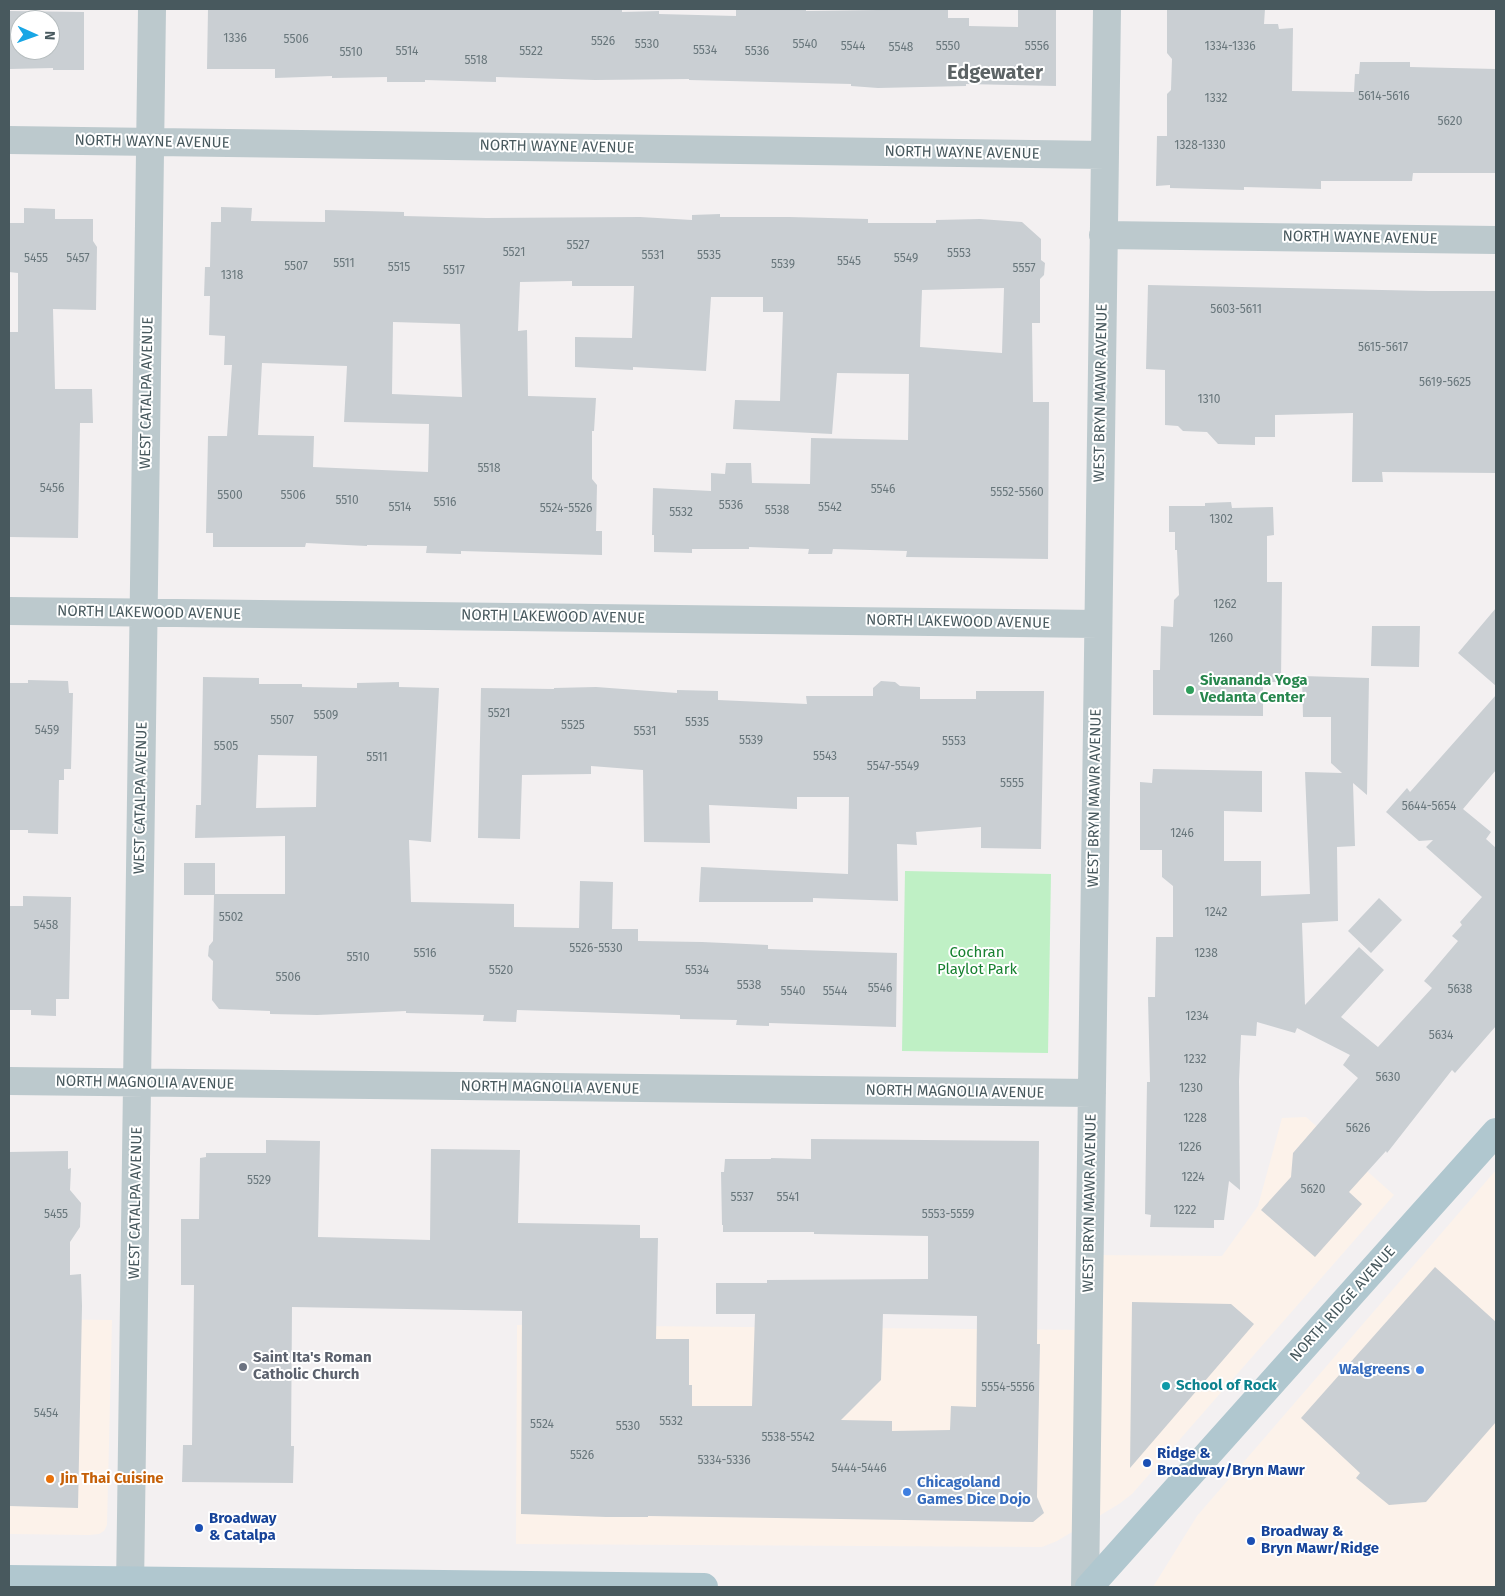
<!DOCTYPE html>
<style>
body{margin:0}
#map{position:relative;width:1505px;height:1596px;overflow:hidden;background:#f3f0f1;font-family:"Fira Sans",sans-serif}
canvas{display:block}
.frame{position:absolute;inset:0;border:10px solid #48595e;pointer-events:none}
.north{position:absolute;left:10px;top:10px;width:50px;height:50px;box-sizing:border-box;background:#fff;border:1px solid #b6bdbf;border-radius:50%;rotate:92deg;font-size:14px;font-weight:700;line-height:20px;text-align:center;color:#48595e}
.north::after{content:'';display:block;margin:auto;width:18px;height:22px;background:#18a6e5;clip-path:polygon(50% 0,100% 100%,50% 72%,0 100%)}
</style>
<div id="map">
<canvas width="1505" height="1596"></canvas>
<div class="frame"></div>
<div class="north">N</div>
</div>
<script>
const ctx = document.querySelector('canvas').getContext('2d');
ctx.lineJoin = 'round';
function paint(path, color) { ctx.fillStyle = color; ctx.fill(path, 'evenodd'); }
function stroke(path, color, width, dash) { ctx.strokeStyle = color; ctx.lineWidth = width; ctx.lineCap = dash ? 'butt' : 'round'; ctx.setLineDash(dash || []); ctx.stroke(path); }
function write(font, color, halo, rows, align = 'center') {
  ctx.font = font + ' "Fira Sans",sans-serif'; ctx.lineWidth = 4; ctx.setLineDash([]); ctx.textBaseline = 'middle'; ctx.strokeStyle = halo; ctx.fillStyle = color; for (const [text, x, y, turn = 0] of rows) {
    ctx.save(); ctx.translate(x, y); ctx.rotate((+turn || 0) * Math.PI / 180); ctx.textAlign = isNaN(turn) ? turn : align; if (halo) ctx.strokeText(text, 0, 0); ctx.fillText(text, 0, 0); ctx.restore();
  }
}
const commercial = new Path2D(`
 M1306,1117L1394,1195L1132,1494L1119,1504L1057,1541L1042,1547L516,1544L517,1325L1088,1330L1089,1255L1222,1256L1258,1206L1282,1118Z
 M1496,1170V1587H1153L1197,1516Z
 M9,1319L112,1320L107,1525L104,1531L99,1534L89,1535L9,1534Z`);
const green = new Path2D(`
 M905,871L1051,874L1048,1053L902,1051Z`);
const building = new Path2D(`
 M208,9H622V12L659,11V14L736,16V9H806V11L948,9V18H969V26L1018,27V9H1056V86L966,84V86L878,88L851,86V84L689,80V79L595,80L496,77V82L425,80V82H387V77L332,78V76L275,78V69H207Z
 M1167,9H1265L1264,24H1278L1279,29L1293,28L1292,91L1354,92L1355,74H1359L1360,62H1410V67L1496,69V173H1413L1412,181H1321V189L1244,187V190L1170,188V185L1156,186L1157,136H1167V94L1171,90L1172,59L1167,53Z
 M9,11L84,12V70H53V68L9,69ZM20,20H50V50H20Z
 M221,207L252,208L251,221L325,222V210L404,212V216L486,218L640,217L692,220V215L720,214V217H789L868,219V223H936V220L980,219L1022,222L1041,239V260L1045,263L1044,275L1040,279V323H1032L1033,402H1049L1048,559L906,557L907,551L833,549L832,554H808L809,549L749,547V549H692V553L654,552V535H652L653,488L711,491V473L725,474L726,463H751L752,483L810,484L811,438L908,440L909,374L837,373L832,434L733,429L735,400L780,401L783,312H763V297H711L706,371L633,367V370L575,367V337L632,338L634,286H572V281L520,282L518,331L527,330L528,396L596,398L594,431H592V479L597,485L596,531H602V555L461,551V554L426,553L427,546L367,545V546L306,543L305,547H213V533H206L208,436H227L232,365H224L225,336L209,335L210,296H204L205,267H210L211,222H221ZM1004,288L1002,353L920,347L922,290ZM393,322L460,324L462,397L392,394ZM262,363L347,366L344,422L429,424L428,472L313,467L314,436L258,435Z
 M24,208L55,209V219H93V241L97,247L96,310L53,309L55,389H92L93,423H80L78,538L9,537V332H18V273L9,272V223H24Z
 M1148,285L1429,291H1496V473L1382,472L1383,482H1352L1353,413L1275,415V437H1255V445L1218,444L1207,432L1183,431L1178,426L1165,425V370L1146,369Z
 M1231,502L1232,508L1273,507L1274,535L1267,536V582H1282L1281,682H1263V716L1153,715V670H1160L1161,626L1173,627L1174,600L1179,595L1177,550H1175V532H1169V506H1205V503Z
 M1496,608V686L1458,653Z
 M1372,626H1420L1419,667L1371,666Z
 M1302,676L1369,678L1367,795L1353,783L1355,846L1337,847L1338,921L1302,923L1305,1005L1359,947L1384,970L1341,1017L1378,1047L1432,988L1424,981L1458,941L1452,936L1462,925L1460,922L1482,897L1426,847L1433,840L1419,841L1386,812L1407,788L1410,792L1496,695V770L1463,809L1491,832L1486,839L1496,848V1026L1455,1073L1452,1070L1387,1153L1386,1151L1349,1192L1362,1204L1315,1257L1261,1210L1291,1177L1293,1153L1358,1078L1343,1065L1350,1055L1297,1028L1295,1033L1257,1022L1256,1036L1241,1035L1239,1081L1240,1190L1229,1181L1224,1220H1214V1228L1150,1227L1151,1215L1145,1214L1147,1082H1150L1148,997H1155L1156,937H1173V886L1162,877V850H1140V782L1152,783L1153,769L1262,771V812L1224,811V861H1261V896L1310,894L1305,772L1342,773L1331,763V717H1303Z
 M203,677L259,678V684H302V687L357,688V683L399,682V687L439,688L431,842L409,840L411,902L514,904V927L579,928L580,881L613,882L612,929H638V941L702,942L768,945V949L897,953L896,1027L769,1023V1026L736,1025L737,1020L680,1019V1015L517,1010L516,1022L483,1021L484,1015L406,1013V1011L317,1015L270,1014V1011L219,1009L212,1000L213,961L208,956L209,946L213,941L214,895H184V863H215V894H285V836L195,838L196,805H201ZM258,755L317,756L316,807L256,808Z
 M28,680L68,681L69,693H73L71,769H64V780H59L58,834L28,833V830H9V683H28Z
 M881,681L895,682L900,686L920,687V699H976V691H1044L1041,849L981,848V827L916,832L917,845L897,844L898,901L813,898V902H699L701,867L848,874L849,797H797V809L709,805L710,843L644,842L643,770L591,766V774L522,775L520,839L478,838L481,688L554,689V688L596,687L677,693V690L718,691V700L807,704L806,696H873V688Z
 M23,896L71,897L69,999H56V1016L31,1015V1010H9V906H23Z
 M1379,898L1402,920L1371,953L1348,931Z
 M811,1139L1039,1141L1037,1344H1040L1037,1497L1044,1513L1033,1522L648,1516V1517H606L521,1514L522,1311L292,1307L291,1446H294L293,1483L182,1482L183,1445H192L194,1285H181V1219H199L200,1158L206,1157V1153H266V1140L320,1141L318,1237L430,1240L431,1149L520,1150L518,1223L640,1225V1238H658L656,1339H689V1385H692V1406H752L755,1314H716V1283H767V1280L928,1279V1236L814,1234V1232H723V1225H722L721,1172H724L725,1159H771V1158L811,1159ZM883,1314L977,1316L976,1407L951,1406L950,1430L892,1431V1421L841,1420L881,1380Z
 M68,1151V1169L71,1168L70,1190L81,1203L80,1227L70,1242V1275L81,1274L82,1306L78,1508L9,1506V1152Z
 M1435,1267L1496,1322V1422L1426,1502L1389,1505L1356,1478L1360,1473L1301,1418Z
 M1132,1302L1231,1304L1254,1324L1130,1468Z`);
const minor = new Path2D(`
 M9,140L1105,155
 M1103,235L1496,240
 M9,611L1098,624
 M9,1081L1092,1093
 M130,1587L152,9
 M1085,1587L1107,9`);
const major = new Path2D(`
 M9,1579L704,1587
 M1089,1587L1496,1132`);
const markers = [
 [1190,690,5,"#2e9e5b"],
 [243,1367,5,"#6b7280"],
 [1420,1370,5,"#3f7fe0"],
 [1166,1386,5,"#0f9aa8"],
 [1147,1463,5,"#1a4fb4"],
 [50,1479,5,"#e8710a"],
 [907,1492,5,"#3f7fe0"],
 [199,1528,5,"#1a4fb4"],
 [1251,1541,5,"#1a4fb4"]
];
const numberNames = [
 ["1336",235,39],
 ["5506",296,40],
 ["5526",603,42],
 ["5530",647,45],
 ["5540",805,45],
 ["5544",853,47],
 ["5550",948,47],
 ["5556",1037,47],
 ["1334-1336",1230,47],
 ["5548",901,48],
 ["5534",705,51],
 ["5514",407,52],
 ["5522",531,52],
 ["5536",757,52],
 ["5510",351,53],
 ["5518",476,61],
 ["5614-5616",1384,97],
 ["1332",1216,99],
 ["5620",1450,122],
 ["1328-1330",1200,146],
 ["5527",578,246],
 ["5521",514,253],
 ["5553",959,254],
 ["5531",653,256],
 ["5535",709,256],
 ["5455",36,259],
 ["5457",78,259],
 ["5549",906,259],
 ["5545",849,262],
 ["5511",344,264],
 ["5539",783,265],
 ["5507",296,267],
 ["5515",399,268],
 ["5557",1024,269],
 ["5517",454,271],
 ["1318",232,276],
 ["5603-5611",1236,310],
 ["5615-5617",1383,348],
 ["5619-5625",1445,383],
 ["1310",1209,400],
 ["5518",489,469],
 ["5456",52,489],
 ["5546",883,490],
 ["5552-5560",1017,493],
 ["5500",230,496],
 ["5506",293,496],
 ["5510",347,501],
 ["5516",445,503],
 ["5536",731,506],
 ["5514",400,508],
 ["5542",830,508],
 ["5524-5526",566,509],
 ["5538",777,511],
 ["5532",681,513],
 ["1302",1221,520],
 ["1262",1225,605],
 ["1260",1221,639],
 ["5521",499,714],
 ["5509",326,716],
 ["5507",282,721],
 ["5535",697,723],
 ["5525",573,726],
 ["5459",47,731],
 ["5531",645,732],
 ["5539",751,741],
 ["5553",954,742],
 ["5505",226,747],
 ["5543",825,757],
 ["5511",377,758],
 ["5547-5549",893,767],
 ["5555",1012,784],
 ["5644-5654",1429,807],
 ["1246",1182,834],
 ["1242",1216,913],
 ["5502",231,918],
 ["5458",46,926],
 ["5526-5530",596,949],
 ["5516",425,954],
 ["1238",1206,954],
 ["5510",358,958],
 ["5520",501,971],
 ["5534",697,971],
 ["5506",288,978],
 ["5538",749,986],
 ["5546",880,989],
 ["5638",1460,990],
 ["5540",793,992],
 ["5544",835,992],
 ["1234",1197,1017],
 ["5634",1441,1036],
 ["1232",1195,1060],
 ["5630",1388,1078],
 ["1230",1191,1089],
 ["1228",1195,1119],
 ["5626",1358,1129],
 ["1226",1190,1148],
 ["1224",1193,1178],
 ["5529",259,1181],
 ["5620",1313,1190],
 ["5537",742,1198],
 ["5541",788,1198],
 ["1222",1185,1211],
 ["5455",56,1215],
 ["5553-5559",948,1215],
 ["5554-5556",1008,1388],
 ["5454",46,1414],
 ["5532",671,1422],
 ["5524",542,1425],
 ["5530",628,1427],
 ["5538-5542",788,1438],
 ["5526",582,1456],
 ["5334-5336",724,1461],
 ["5444-5446",859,1469]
];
const streetNames = [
 ["NORTH WAYNE AVENUE",152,142,1],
 ["NORTH WAYNE AVENUE",557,147,1],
 ["NORTH WAYNE AVENUE",962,153,1],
 ["NORTH WAYNE AVENUE",1360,238,1],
 ["WEST CATALPA AVENUE",147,393,-89],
 ["WEST BRYN MAWR AVENUE",1101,393,-89],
 ["NORTH LAKEWOOD AVENUE",149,613,1],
 ["NORTH LAKEWOOD AVENUE",553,617,1],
 ["NORTH LAKEWOOD AVENUE",958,622,1],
 ["WEST CATALPA AVENUE",141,798,-89],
 ["WEST BRYN MAWR AVENUE",1095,798,-89],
 ["NORTH MAGNOLIA AVENUE",145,1083,1],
 ["NORTH MAGNOLIA AVENUE",550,1088,1],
 ["NORTH MAGNOLIA AVENUE",955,1092,1],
 ["WEST CATALPA AVENUE",136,1203,-89],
 ["WEST BRYN MAWR AVENUE",1090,1203,-89],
 ["NORTH RIDGE AVENUE",1343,1304,-48]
];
const leisureNames = [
 ["Sivananda Yoga",1200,681],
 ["Vedanta Center",1200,698]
];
const parkNames = [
 ["Cochran",977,953],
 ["Playlot Park",977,970]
];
const worshipNames = [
 ["Saint Ita's Roman",253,1358],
 ["Catholic Church",253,1375]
];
const shopNames = [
 ["Walgreens",1410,1370],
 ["Chicagoland",917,1483,"left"],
 ["Games Dice Dojo",917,1500,"left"]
];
const cultureNames = [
 ["School of Rock",1176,1386]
];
const transitNames = [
 ["Ridge &",1157,1454],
 ["Broadway/Bryn Mawr",1157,1471],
 ["Broadway",209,1519],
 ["& Catalpa",209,1536],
 ["Broadway &",1261,1532],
 ["Bryn Mawr/Ridge",1261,1549]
];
const foodNames = [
 ["Jin Thai Cuisine",60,1479]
];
const districtNames = [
 ["Edgewater",995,73]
];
paint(commercial, '#fcf2ea');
paint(green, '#bff0c5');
paint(building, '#cacfd3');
stroke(minor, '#bcc9cd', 28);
stroke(major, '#b0c7cf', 28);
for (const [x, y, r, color] of markers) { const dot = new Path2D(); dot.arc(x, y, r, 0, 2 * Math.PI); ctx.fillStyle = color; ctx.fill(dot); stroke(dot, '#fff', 2); }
write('12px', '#68767b', null, numberNames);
write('15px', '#48595e', '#fff', streetNames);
write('bold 15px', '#27864d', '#fff', leisureNames, 'left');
write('15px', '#178130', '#fff', parkNames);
write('bold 15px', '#5b616d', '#fff', worshipNames, 'left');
write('bold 15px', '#366cbe', '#fff', shopNames, 'right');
write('bold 15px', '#0d838f', '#fff', cultureNames, 'left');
write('bold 15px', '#164399', '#fff', transitNames, 'left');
write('bold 15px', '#c56008', '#fff', foodNames, 'left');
write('bold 20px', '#5c6365', '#fff', districtNames);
</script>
